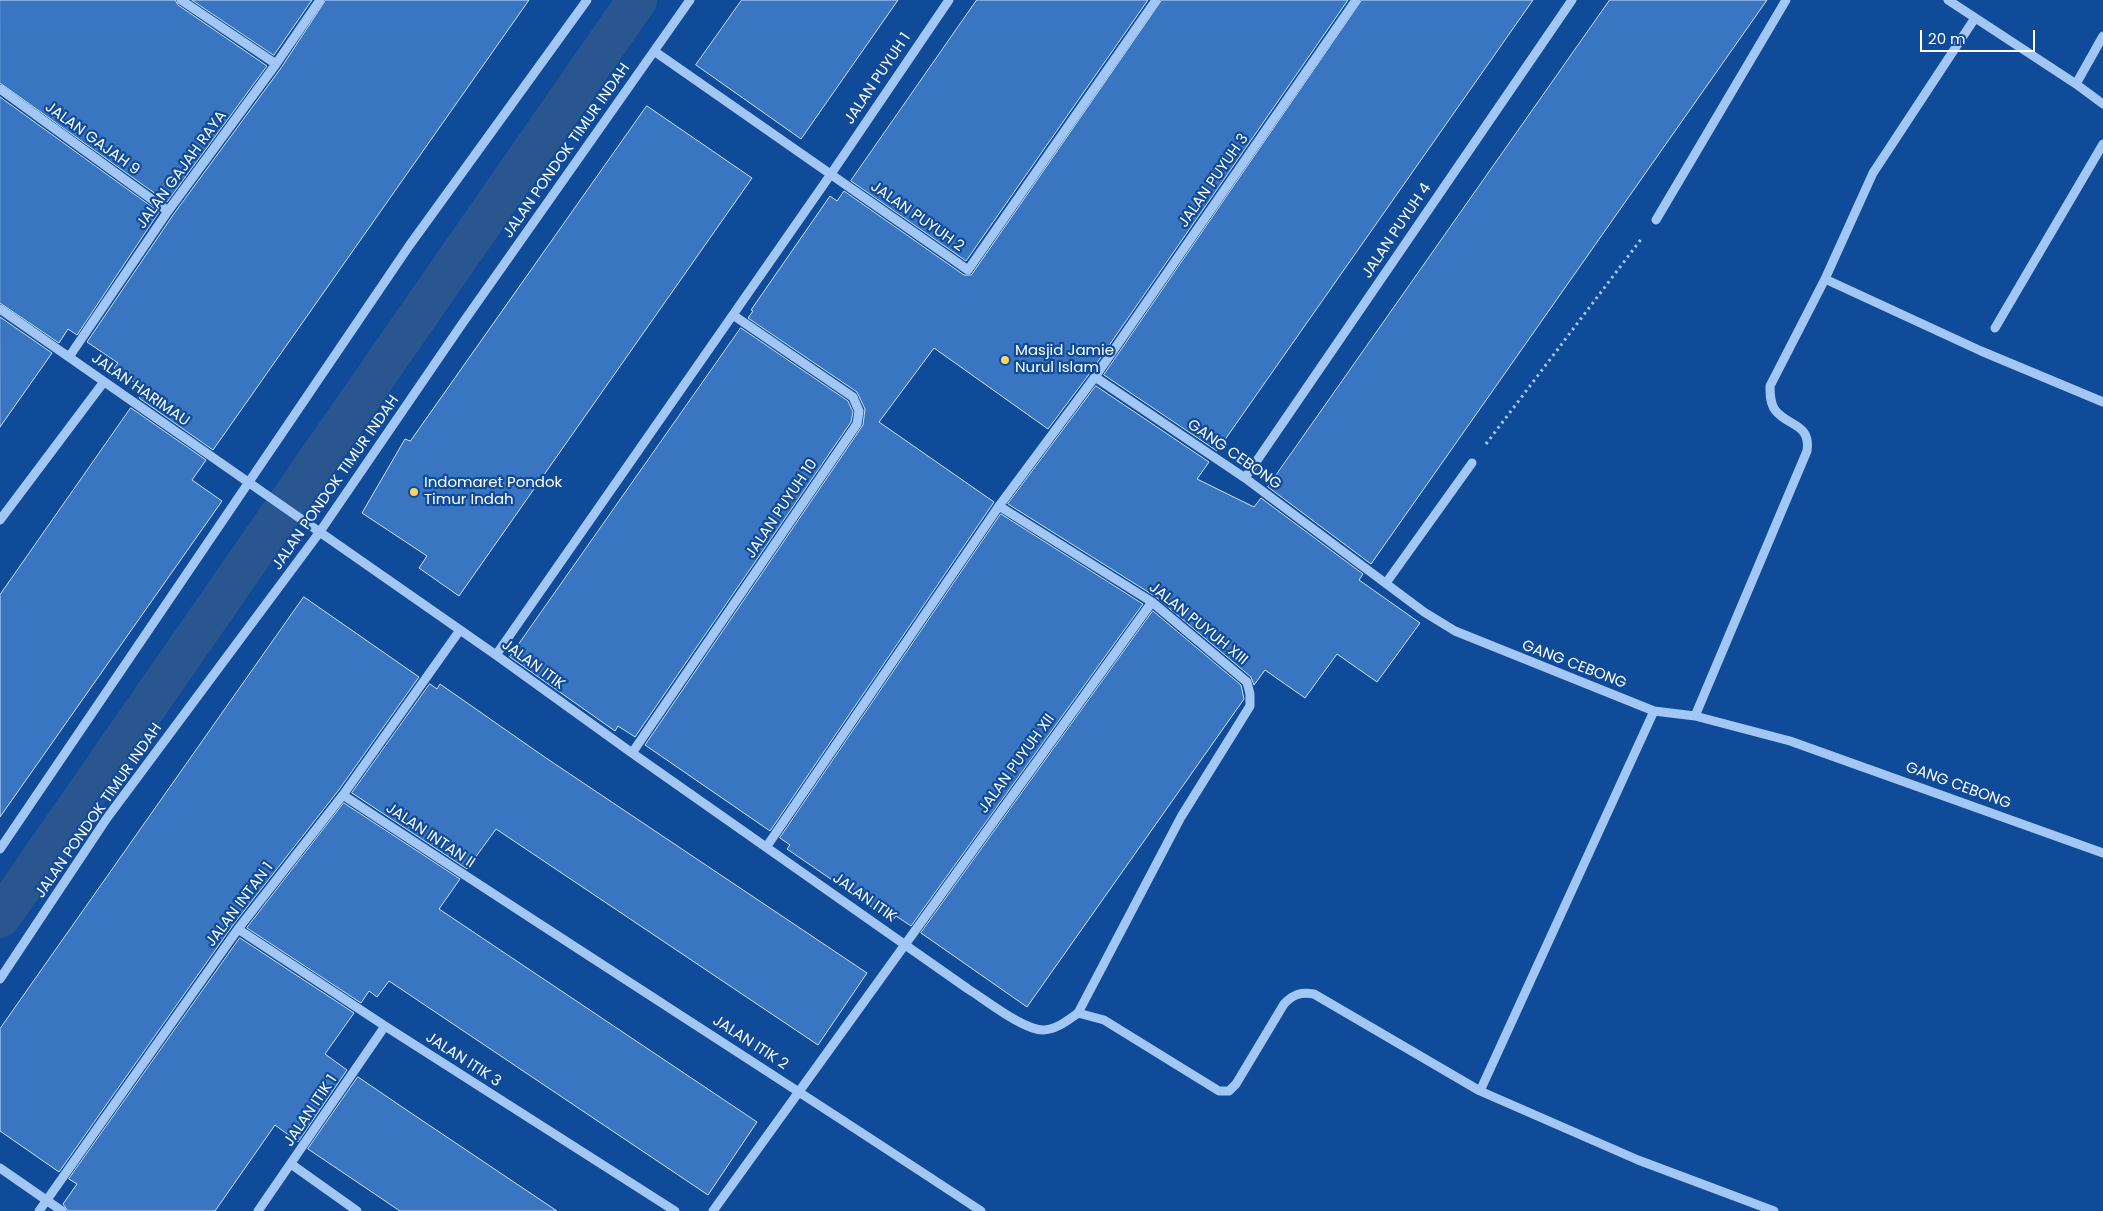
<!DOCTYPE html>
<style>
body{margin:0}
#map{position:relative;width:2103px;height:1211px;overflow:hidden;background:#104b99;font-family:Poppins,sans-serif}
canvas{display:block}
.scale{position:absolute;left:1920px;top:30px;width:115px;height:22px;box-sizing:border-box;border:2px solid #fff;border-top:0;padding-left:6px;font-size:15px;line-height:18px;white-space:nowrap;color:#fff;-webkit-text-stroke:4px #104b99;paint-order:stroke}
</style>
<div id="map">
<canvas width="2103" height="1211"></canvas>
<div class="scale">20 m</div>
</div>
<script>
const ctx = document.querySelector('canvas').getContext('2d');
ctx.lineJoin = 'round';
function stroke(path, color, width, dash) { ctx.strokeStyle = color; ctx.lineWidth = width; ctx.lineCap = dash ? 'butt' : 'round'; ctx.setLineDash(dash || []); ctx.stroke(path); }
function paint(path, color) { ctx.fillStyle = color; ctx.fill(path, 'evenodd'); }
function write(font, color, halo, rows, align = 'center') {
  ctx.font = font + ' Poppins,sans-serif'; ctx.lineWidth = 4.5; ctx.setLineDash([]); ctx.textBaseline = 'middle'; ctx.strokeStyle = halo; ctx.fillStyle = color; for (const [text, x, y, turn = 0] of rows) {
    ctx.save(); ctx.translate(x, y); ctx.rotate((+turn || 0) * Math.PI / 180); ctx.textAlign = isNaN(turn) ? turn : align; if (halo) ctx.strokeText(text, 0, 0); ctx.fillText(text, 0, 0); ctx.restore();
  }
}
const canal = new Path2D(`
 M0,918L637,0`);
const building = new Path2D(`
 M0,0H175L178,5L267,66L167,202L0,83Z
 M192,0H312L274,55Z
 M326,0H529L213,450L139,398L145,390L114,368L118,363L87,342L173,215L281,68Z
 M742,0H898L801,139L696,65Z
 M977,0H1148L966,261L851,181Z
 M1162,0H1348L1090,373L1048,429L934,348L879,422L994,502L770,831L645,745L863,425L865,409L857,392L748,318L753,311L751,310L830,196L837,201L844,191L964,275H971Z
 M1362,0H1533L1217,451L1104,375Z
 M1610,0H1767L1371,564L1268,487Z
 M0,97L159,212L77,335L68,329L59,343L0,303Z
 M647,106L752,178L459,596L419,568L427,556L362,513L405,439L410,441Z
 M0,317L52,353L0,427Z
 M741,328L848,401L853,412L851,422L635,737L618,726L615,731L510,657Z
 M1096,386L1209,462L1197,479L1254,507L1261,498L1363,574L1359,580L1420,623L1377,682L1337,654L1305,698L1265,670L1254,685L1251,677L1156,597L1008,504Z
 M131,408L206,460L192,480L222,501L0,817V595Z
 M1001,514L1143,604L911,926L896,916L892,921L787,849L790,845L780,838Z
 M304,597L419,677L338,791L233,925L59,1172L0,1131V1029Z
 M1153,611L1241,685L1244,699L1027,1007L921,933Z
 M430,684L437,689L440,684L546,758L867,973L818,1045L496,829L467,869L352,793Z
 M344,803L460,879L439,909L757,1122L708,1195L389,981L377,997L369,991L361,1003L247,928Z
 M240,938L354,1013L325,1054L347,1070L298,1142L275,1125L215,1211H68L63,1204L77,1184L69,1179Z
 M358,1077L408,1111L557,1211H400L308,1149Z`);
const path = new Path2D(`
 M1486,444L1642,238`);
const minor = new Path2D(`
 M181,0L276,64
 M1948,0L2076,84L2103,104
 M654,51L968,270L1156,0
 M2076,84L2103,36
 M0,89L168,211
 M1656,220L1786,0
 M1825,279L1981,351L2103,402
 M0,309L496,655L632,753L968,989C986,1000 1023,1030 1043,1030C1056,1030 1068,1020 1078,1013L1181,817L1250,706V694L1247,682L1152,602L999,506
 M1995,328L2103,144
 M69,357L168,211L276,64L320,0
 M1095,377L1245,478L1424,612L1455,631L1654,711L1695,716L1790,741L2103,853
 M1245,478L1572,0
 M0,520L103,383
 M1386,583L1472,463
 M496,655L831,174L949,0
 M1695,716L1807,451C1811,423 1788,427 1775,410C1770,403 1770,394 1770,386L1825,279L1873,173L1975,18
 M632,753L857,424L859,411L853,397L733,315
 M343,795C554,935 769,1071 981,1211
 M767,846L999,506L1095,377L1356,0
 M0,849L409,246L587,0
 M238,929L385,1026L675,1211
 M0,979L107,818L319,533L462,324L690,0
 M1078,1013L1104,1020L1219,1091H1229L1236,1084L1284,1004C1293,994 1301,992 1314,994L1480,1091L1638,1160L1774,1211
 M1480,1091L1654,711
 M291,1164L357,1211
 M0,1168L62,1211
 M39,1211L238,929L343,795L460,630
 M258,1211L385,1026
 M713,1211L1152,602`);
const markers = [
 [1005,360,5,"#ffd465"],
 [414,492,5,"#ffd465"]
];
const streetNames = [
 ["JALAN PUYUH 1",878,79,-56],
 ["JALAN GAJAH 9",92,139,36],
 ["JALAN PONDOK TIMUR INDAH",567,151,-55],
 ["JALAN GAJAH RAYA",182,170,-54],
 ["JALAN PUYUH 3",1214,181,-55],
 ["JALAN PUYUH 2",917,217,35],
 ["JALAN PUYUH 4",1397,231,-56],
 ["JALAN HARIMAU",140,390,35],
 ["GANG CEBONG",1234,455,35],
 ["JALAN PONDOK TIMUR INDAH",336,483,-55],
 ["JALAN PUYUH 10",782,509,-56],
 ["JALAN PUYUH XIII",1198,624,39],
 ["JALAN ITIK",533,665,36],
 ["GANG CEBONG",1574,665,21],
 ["JALAN PUYUH XII",1017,764,-54],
 ["GANG CEBONG",1958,786,20],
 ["JALAN PONDOK TIMUR INDAH",99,811,-55],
 ["JALAN INTAN II",430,836,34],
 ["JALAN ITIK",864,898,35],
 ["JALAN INTAN 1",240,905,-53],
 ["JALAN ITIK 2",750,1043,33],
 ["JALAN ITIK 3",463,1060,33],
 ["JALAN ITIK 1",311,1111,-56]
];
const poiNames = [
 ["Masjid Jamie",1015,351],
 ["Nurul Islam",1015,368],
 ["Indomaret Pondok",424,483],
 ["Timur Indah",424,500]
];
stroke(canal, '#2a5690', 40);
paint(building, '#3975c1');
stroke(building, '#cae2fe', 1);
stroke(path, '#a2c7f4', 3, [2.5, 4]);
stroke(minor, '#a2c7f4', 9);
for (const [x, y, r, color] of markers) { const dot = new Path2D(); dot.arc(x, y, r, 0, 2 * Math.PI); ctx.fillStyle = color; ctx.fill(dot); stroke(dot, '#104b99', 2); }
write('15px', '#fff', '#104b99', streetNames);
write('15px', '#fff', '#104b99', poiNames, 'left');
</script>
